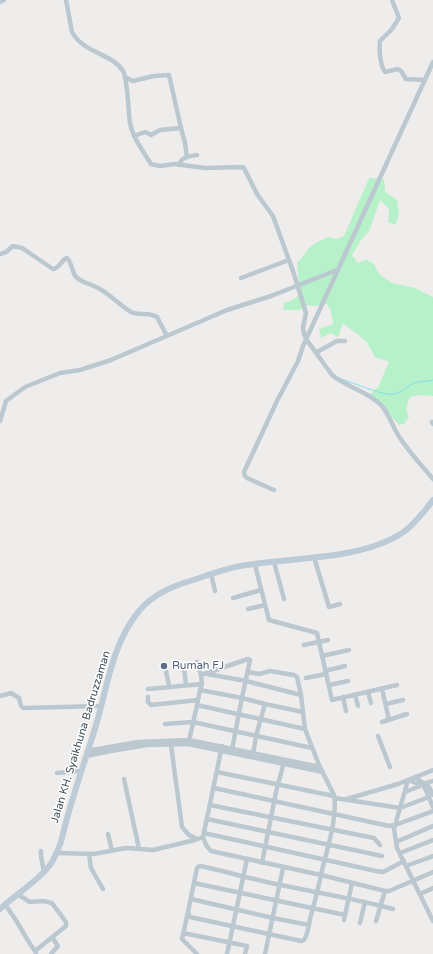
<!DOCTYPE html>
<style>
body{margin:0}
canvas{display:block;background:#efecec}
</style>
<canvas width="433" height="954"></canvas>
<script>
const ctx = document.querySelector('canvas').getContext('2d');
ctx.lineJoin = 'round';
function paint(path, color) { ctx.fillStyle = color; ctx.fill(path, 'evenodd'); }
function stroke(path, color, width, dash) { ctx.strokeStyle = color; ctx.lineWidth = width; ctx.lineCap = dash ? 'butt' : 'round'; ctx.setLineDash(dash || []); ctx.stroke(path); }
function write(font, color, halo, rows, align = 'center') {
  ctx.font = font + ' "Varela Round",sans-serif'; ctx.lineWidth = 3; ctx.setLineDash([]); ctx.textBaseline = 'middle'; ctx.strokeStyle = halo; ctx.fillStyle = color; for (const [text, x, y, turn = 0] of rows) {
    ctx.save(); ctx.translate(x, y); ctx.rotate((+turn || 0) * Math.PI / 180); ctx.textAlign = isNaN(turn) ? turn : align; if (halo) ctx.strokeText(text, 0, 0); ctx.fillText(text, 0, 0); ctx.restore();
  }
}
const green = new Path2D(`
 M369,178L384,179L385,192L397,200L399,215L395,225L388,222L389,209L380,200L369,231L361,240L352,255L358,263L366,260L373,263L379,274L392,283L415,288L433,297V396L421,395L410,397L406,408L409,417L404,424L399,425L371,394L378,387L389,362L375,357L366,341L343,323L338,337L330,333L321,338L319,329L333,324L331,311L327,304L314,306L307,305L299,310H283L284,303L293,300L300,294L297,262C302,258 305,254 308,249C313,244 322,240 328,237L337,239L344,236Z`);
const stream = new Path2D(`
 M341,379C353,382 384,397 395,394C403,392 408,386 414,383C420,381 427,382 433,380`);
const minor = new Path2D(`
 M66,0L72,32C84,54 112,53 123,71C128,80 128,111 130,123C133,138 143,151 151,164L160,166L175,164L205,168L242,167L244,168L257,194L273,216L294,274L306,313L303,328L304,334L306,339L332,375C346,387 368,391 382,406C390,416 393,428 400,438C410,453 422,466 433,479
 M392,0L399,18L392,29L380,41C379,50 380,65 385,72L398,69L401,71L406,79L425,80
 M0,2L4,0
 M125,77L133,81L154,76L169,75L181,128
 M134,136L145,132L151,135L160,130L181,128L185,143L187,157
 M179,165C181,157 190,156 197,155
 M0,254L6,252L13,246L22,248L53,269C60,268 61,260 67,258C72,263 72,272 76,277C83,283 91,284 98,288C110,294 119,305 131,312C139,316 149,312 157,317L167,336
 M241,278L289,260
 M317,352L337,341H345
 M0,421L6,401L25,387L60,373L80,370L111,360L227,310L271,296L337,270
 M432,422L433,424
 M274,490L247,478L245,476L244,472L277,401L298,361L303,346L433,62
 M314,557L329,607L340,604
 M274,562L284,599
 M255,565L269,620L317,633L332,700L397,685
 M211,574L215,591
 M233,598L261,590
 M248,609L265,605
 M304,645L328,640
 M322,656L349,650
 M197,662L201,675
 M184,668L186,685
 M166,671L169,686
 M325,671L345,666
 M207,674L246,681L301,695
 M306,678L326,674
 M329,685L348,681
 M148,689L202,684
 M382,689L389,720
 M368,692L371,703
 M355,695L358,706
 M0,696L11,693L19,698L21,706L23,708L101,706
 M148,697V702L151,705L198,700
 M343,697L346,711
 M265,704L303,712
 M386,704L403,700
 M197,705L200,690L242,698L250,660L248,659L201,675L202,684L200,690
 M382,722L407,714
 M165,724L193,722L312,748
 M378,736L390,767
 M189,741L197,705L305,729
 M171,745L182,827L189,835L197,839
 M222,746L203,837L206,845L211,851L321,875C326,852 338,818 334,795L319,765L305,729L301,695L297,677L294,675L270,671L259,674L248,672
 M232,749C236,732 238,715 242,698L265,704L256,736L253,755
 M87,751L138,742L189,740L320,767
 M86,756L111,751L147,745L188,744L323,772
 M217,772L334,796
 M57,773L81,771
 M415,777L429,787L433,795
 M124,779L139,849
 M426,783L433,781
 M214,788L389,826L395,825L433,811
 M405,792L420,786
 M335,798L400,808L429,797
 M347,799L398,784L433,770
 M210,805L374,838L380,845
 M433,807L424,786L408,780L394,829L397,848L433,921
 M207,819L382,856
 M204,833L376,871L383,872L404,861
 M108,834L112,851
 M396,842L433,826
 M41,851V856L44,872
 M57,853L94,854L126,848L153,850L195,840L203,837
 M400,853L433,840
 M89,854L91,868L103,889
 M262,863L276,792L284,762
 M406,866L433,856
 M194,883L345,915
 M17,894L30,902L43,901L52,903L66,922V926L35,951L36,954
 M420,894L433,888
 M191,899L273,918L309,925
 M5,905C17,919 24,936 35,951
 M393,909C356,899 318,893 281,885C254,880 228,872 201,866L198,867L197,868L188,912L190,917L301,941C304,940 304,941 305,938C308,932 309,925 310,919C314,904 318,890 321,875L385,891H389L433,872
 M188,912L182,939L197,954
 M344,920L352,883
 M376,921L385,891
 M360,923L365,902
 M183,933L247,946L245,954
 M51,954L58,946L52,937
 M227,954L247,859
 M265,954L283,868`);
const secondary = new Path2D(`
 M0,909C14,896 39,880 50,865C55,858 58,850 61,842C69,806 82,770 93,735C107,693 110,646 139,611C153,594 173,586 193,580C208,575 224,569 240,566C289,557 359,561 402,533C414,525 424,512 433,500`);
const markers = [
 [164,666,4,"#5c6f8a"]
];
const serviceNames = [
 ["Rumah FJ",172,666]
];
const streetNames = [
 ["Jalan KH. Syaikhuna Badruzzaman",81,737,-73]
];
paint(green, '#b6f1c9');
stroke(stream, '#80e0f0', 1);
stroke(minor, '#bbc8d0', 4.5);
stroke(secondary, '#bdcbd7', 6);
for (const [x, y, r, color] of markers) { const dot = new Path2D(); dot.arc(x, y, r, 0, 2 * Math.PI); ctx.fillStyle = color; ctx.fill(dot); stroke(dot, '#fff', 1.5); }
write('11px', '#4e5e75', '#fff', serviceNames, 'left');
write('11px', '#43515a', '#fff', streetNames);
</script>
